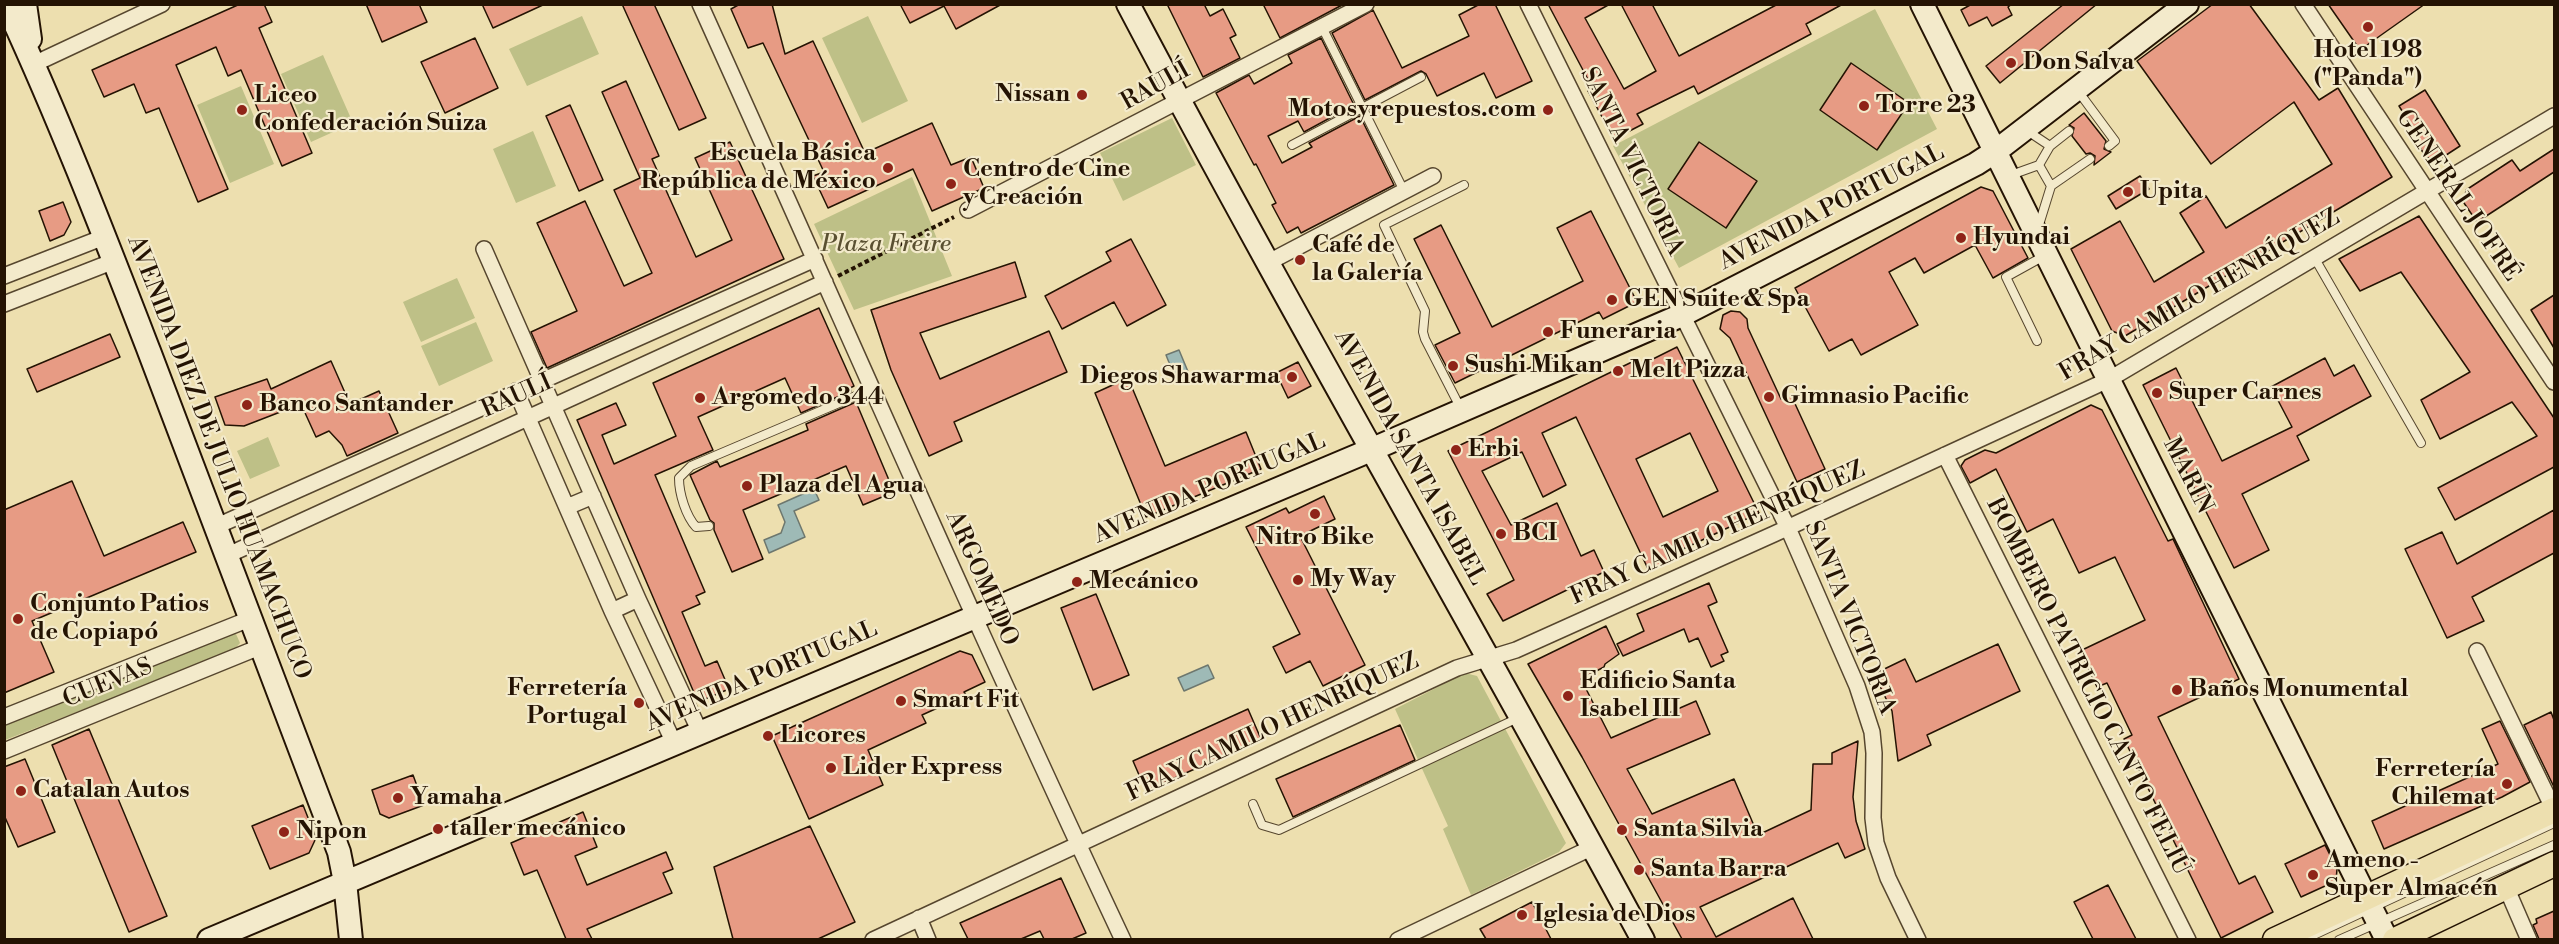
<!DOCTYPE html>
<meta charset="utf-8">
<style>
body{margin:0}
#map{position:relative;width:2559px;height:944px;overflow:hidden;background:#eddfaf;font-family:"Libre Bodoni",serif}
canvas{display:block}
.frame{position:absolute;inset:0;border:6px solid #241303;pointer-events:none}
</style>
<div id="map">
<canvas width="2559" height="944"></canvas>
<div class="frame"></div>
</div>
<script>
const ctx = document.querySelector('canvas').getContext('2d');
ctx.lineJoin = 'round';
function paint(path, color) { ctx.fillStyle = color; ctx.fill(path, 'evenodd'); }
function stroke(path, color, width, dash) { ctx.strokeStyle = color; ctx.lineWidth = width; ctx.lineCap = dash ? 'butt' : 'round'; ctx.setLineDash(dash || []); ctx.stroke(path); }
function write(font, color, halo, rows, align = 'center') {
  ctx.font = font + ' "Libre Bodoni",serif'; ctx.lineWidth = 4.5; ctx.setLineDash([]); ctx.textBaseline = 'middle'; ctx.strokeStyle = halo; ctx.fillStyle = color; for (const [text, x, y, turn = 0] of rows) {
    ctx.save(); ctx.translate(x, y); ctx.rotate((+turn || 0) * Math.PI / 180); ctx.textAlign = isNaN(turn) ? turn : align; if (halo) ctx.strokeText(text, 0, 0); ctx.fillText(text, 0, 0); ctx.restore();
  }
}
const green = new Path2D(`
 M1875,9L1937,129L1679,268L1613,146Z
 M582,16L599,54L527,86L509,49Z
 M868,16L908,101L862,123L822,38Z
 M323,55L353,123L311,142L281,74Z
 M241,86L274,164L230,183L197,105Z
 M1172,118L1196,165L1123,201L1100,153Z
 M533,131L556,186L516,203L493,149Z
 M912,177L952,276L854,310L814,224Z
 M457,278L475,318L421,342L403,302Z
 M476,322L493,361L439,386L421,346Z
 M268,437L280,466L250,479L237,451Z
 M231,633L236,634L240,643L233,651L5,740V723Z
 M1465,673L1477,676L1566,843L1559,852L1471,895L1443,829L1448,826L1395,709Z`);
const water = new Path2D(`
 M1179,350L1189,374L1176,380L1166,355Z
 M814,489L819,500L794,511L805,537L769,553L764,540L781,533L785,522L778,505Z
 M1208,665L1214,678L1184,691L1178,678Z`);
const building = new Path2D(`
 M240,4H264L272,22L259,28L312,153L282,166L241,70L228,76L216,47L176,65L228,189L198,202L159,108L146,113L134,84L104,97L92,70Z
 M366,4H419L427,22L382,42Z
 M482,4H545L493,28Z
 M622,4H654L706,118L679,130Z
 M740,4H772L785,54L813,41L865,153L932,123L951,165L971,157L984,188L932,211L913,169L828,208L813,176L824,172L763,43L748,48L731,9Z
 M900,4H1002L956,29L944,6L910,23Z
 M1167,4H1204L1210,16L1223,9L1236,35L1230,38L1240,58L1203,77Z
 M1263,4H1344L1280,38Z
 M1480,4H1495L1532,81L1496,98L1484,73L1437,96L1426,74L1421,71L1365,100L1332,33L1373,10L1402,68L1469,36L1459,15Z
 M1548,4H1610L1585,18L1624,89L1656,71L1621,4H1652L1679,56L1778,4H1843L1806,24L1811,34L1698,94L1694,86L1637,114L1643,124L1614,139L1588,91L1593,89Z
 M1972,4H2012L2008,7L2012,15L1992,26L1987,17L1969,26L1961,10Z
 M2064,4H2097L2000,83L1986,66Z
 M2213,4H2249L2319,100L2338,88L2392,177L2125,336L2112,331L2071,249L2120,221L2154,282L2204,252L2180,213L2206,196L2226,228L2332,164L2294,102L2211,164L2137,61Z
 M2328,4H2425L2360,50Z
 M475,38L498,88L445,113L421,62Z
 M1321,38L1354,105L1304,132L1298,121L1268,136L1282,163L1312,147L1309,143L1360,116L1394,185L1301,233L1298,227L1287,233L1272,205L1276,203L1256,164L1254,165L1216,93L1249,75L1254,84L1292,63L1288,55Z
 M1851,63L1909,103L1877,150L1820,110Z
 M626,81L659,156L652,159L696,257L732,240L695,158L730,142L784,259L547,368L531,332L577,311L537,223L585,201L624,286L652,273L614,190L640,178L602,92Z
 M2425,90L2460,146L2437,161L2426,157L2415,140L2419,138L2399,106Z
 M570,105L603,180L579,191L546,116Z
 M2084,113L2106,141L2104,149L2111,152L2094,165L2095,156L2090,153L2086,154L2072,136L2074,128L2069,125Z
 M1699,142L1757,181L1726,228L1668,189Z
 M2554,149V172L2477,222L2464,203L2466,190L2512,160L2520,171Z
 M2140,176L2149,189L2116,209L2108,196Z
 M1981,187L1993,191L2028,258L1993,278L1975,245L1924,273L1915,258L1889,272L1918,325L1861,355L1852,339L1829,351L1795,288Z
 M63,202L71,222L64,235L50,241L39,211Z
 M1591,211L1637,302L1603,319L1599,312L1455,383L1435,345L1460,333L1414,239L1441,225L1492,327L1583,281L1557,228Z
 M2419,216L2554,418V467L2455,520L2438,488L2537,436L2512,402L2440,439L2421,400L2470,372L2401,272L2360,291L2339,259Z
 M1131,239L1166,305L1127,326L1114,302L1062,329L1045,296L1111,261L1106,252Z
 M1015,262L1026,297L920,333L940,379L1049,331L1067,372L954,422L962,441L929,456L891,370L871,310Z
 M2554,295V348L2531,310Z
 M819,308L854,386L850,388L851,391L801,413L785,378L698,417L713,450L655,475L705,592L696,596L700,604L682,612L705,666L717,661L729,689L698,702L577,420L616,403L626,425L602,435L614,464L676,436L653,383Z
 M1731,311L1740,312L1747,319L1748,328L1781,399L1791,395L1825,469L1797,482L1730,338L1720,329L1723,315Z
 M110,334L120,357L37,392L27,369Z
 M1677,347L1759,513L1679,551L1681,556L1649,571L1576,417L1542,433L1566,485L1543,497L1522,452L1482,471L1511,525L1557,503L1581,556L1594,550L1604,572L1503,621L1487,594L1514,580L1448,451L1634,361L1637,367ZM1690,433L1718,491L1663,517L1636,459Z
 M2325,358L2334,376L2354,365L2371,396L2297,436L2309,460L2242,494L2269,550L2234,568L2143,385L2176,368L2222,461L2292,427L2271,387Z
 M331,361L350,404L379,391L398,433L347,456L342,445L329,431L316,437L301,404L244,426L225,425L215,397L267,379L271,389Z
 M1298,362L1311,386L1288,398L1276,373Z
 M1128,378L1165,466L1246,432L1261,469L1146,517L1095,393Z
 M856,402L894,492L863,505L846,466L743,510L763,559L732,572L714,530V523L710,520L690,475L717,461L720,467L808,430L806,424Z
 M2091,405L2102,410L2168,541L2173,539L2239,679L2158,717L2239,884L2255,876L2273,912L2221,938L2124,739L2132,735L2107,683L2097,687L2080,651L2145,620L2115,557L2079,573L2053,519L2027,532L1996,469L1970,483L1961,466L1965,460L1985,450L1996,453Z
 M72,481L104,556L183,522L196,552L32,621L54,672L4,693V510Z
 M1324,496L1335,519L1300,536L1365,665L1323,686L1310,661L1286,673L1273,647L1300,634L1246,527L1286,508L1289,513Z
 M2554,510V553L2472,597L2484,621L2447,638L2405,549L2442,532L2457,564Z
 M1709,583L1717,602L1708,606L1728,652L1721,655L1724,661L1711,667L1698,638L1689,642L1684,629L1623,656L1617,644L1644,631L1637,614Z
 M1096,594L1129,675L1093,690L1061,608Z
 M1606,626L1619,654L1605,664L1604,667L1581,679L1611,738L1696,701L1710,734L1627,769L1652,814L1734,779L1758,835L1811,810L1813,764H1832V753L1858,741L1853,797L1856,821L1865,849L1845,858L1838,843L1700,907L1716,937L1793,898L1813,939H1682L1582,757L1528,664Z
 M1998,644L2020,691L1927,735L1931,745L1898,761L1892,711L1874,674L1905,659L1916,682Z
 M960,651L972,655L985,682L964,692L966,695L922,715L926,723L868,750L883,785L809,819L772,736Z
 M1248,709L1261,739L1146,791L1133,761Z
 M2551,712L2554,720V787L2524,725Z
 M2500,721L2530,782L2502,797L2384,849L2372,821L2498,764L2482,729Z
 M1400,725L1415,760L1293,817L1276,779Z
 M89,729L167,916L129,932L52,745Z
 M25,759L55,832L18,847L4,815V767Z
 M413,775L424,805L389,818L380,814L372,790Z
 M303,805L316,838L309,853L270,869L252,826Z
 M583,812L597,847L575,856L587,885L666,852L673,869L663,873L672,893L587,929L592,939H566L537,870L524,875L511,843Z
 M810,826L855,922L818,939H733L714,867Z
 M2325,845L2337,869L2336,881L2301,897L2285,864Z
 M1061,878L1086,933L1072,939H1044L1040,931L1021,939H968L960,923Z
 M2108,885L2136,939H2093L2074,902Z
 M1532,902L1551,939H1486L1480,929Z
 M2554,911V939H2539L2533,925L2537,923L2536,919Z`);
const path = new Path2D(`
 M838,276L954,217`);
const lane = new Path2D(`
 M1322,27L1404,191
 M2078,91L2115,141L2109,146
 M2026,130L2050,146
 M1292,145L1421,77
 M2039,165L2051,186
 M2011,175L2039,165L2050,146L2069,131
 M2038,228L2051,186L2090,159
 M2314,257L2421,443
 M2037,341L2006,277L2044,256
 M1461,409L1425,339L1423,332L1425,311L1384,225L1464,185
 M709,526L696,527C686,516 679,494 679,478L691,466L872,389
 M1253,804L1262,825L1279,830L1518,718
 M2305,939L2554,823
 M2339,940L2554,845`);
const street = new Path2D(`
 M700,4C841,316 977,630 1123,940
 M1528,4L1788,528L1857,686L1872,732L1874,753L1873,818L1876,843L1888,878L1918,940
 M2303,4L2554,382
 M34,64L162,4
 M968,210C1102,142 1233,72 1366,4
 M484,249L638,599L700,732
 M1269,262L1433,176
 M4,276L104,237
 M4,304L114,261
 M516,391L612,611L674,743
 M1945,455L2188,940
 M567,507L593,496
 M217,526L815,259
 M228,555L825,282
 M612,611L638,599
 M2477,651L2554,810
 M4,717L252,618
 M4,751L262,646
 M2506,887L2529,940
 M919,918L928,940
 M873,940L1457,668L1516,650L1774,534L2108,380L2554,116
 M1398,940L1593,847`);
const secondary = new Path2D(`
 M6,4C59,118 104,235 149,351C214,518 277,685 339,852L345,882L351,940
 M25,4L30,39
 M1128,4C1294,319 1474,626 1643,940
 M1922,4L2387,940
 M209,940L1359,455L1682,315L1976,164L1996,151L2187,4`);
const primary = new Path2D(`
 M2275,940L2554,810
 M2395,940L2554,864`);
const markers = [
 [2368,27,6,"#8f2418"],
 [2011,63,6,"#8f2418"],
 [1082,95,6,"#8f2418"],
 [1864,106,6,"#8f2418"],
 [242,110,6,"#8f2418"],
 [1548,110,6,"#8f2418"],
 [888,168,6,"#8f2418"],
 [951,184,6,"#8f2418"],
 [2128,192,6,"#8f2418"],
 [1961,238,6,"#8f2418"],
 [1300,260,6,"#8f2418"],
 [1612,300,6,"#8f2418"],
 [1548,332,6,"#8f2418"],
 [1453,366,6,"#8f2418"],
 [1618,371,6,"#8f2418"],
 [1292,377,6,"#8f2418"],
 [2157,393,6,"#8f2418"],
 [1769,397,6,"#8f2418"],
 [700,398,6,"#8f2418"],
 [247,405,6,"#8f2418"],
 [1456,450,6,"#8f2418"],
 [747,486,6,"#8f2418"],
 [1315,514,6,"#8f2418"],
 [1501,534,6,"#8f2418"],
 [1298,580,6,"#8f2418"],
 [1077,582,6,"#8f2418"],
 [18,619,6,"#8f2418"],
 [2177,690,6,"#8f2418"],
 [1568,696,6,"#8f2418"],
 [901,701,6,"#8f2418"],
 [639,703,6,"#8f2418"],
 [768,736,6,"#8f2418"],
 [831,768,6,"#8f2418"],
 [2507,784,6,"#8f2418"],
 [21,791,6,"#8f2418"],
 [398,798,6,"#8f2418"],
 [438,829,6,"#8f2418"],
 [1622,830,6,"#8f2418"],
 [284,832,6,"#8f2418"],
 [1639,870,6,"#8f2418"],
 [2313,875,6,"#8f2418"],
 [1522,915,6,"#8f2418"]
];
const poiNames = [
 ["Hotel 198",2368,51,"center"],
 ["(\"Panda\")",2368,79,"center"],
 ["Don Salva",2023,63],
 ["Nissan",1070,95,"right"],
 ["Liceo",254,96],
 ["Confederación Suiza",254,124],
 ["Torre 23",1876,106],
 ["Motosyrepuestos.com",1536,110,"right"],
 ["Escuela Básica",876,154,"right"],
 ["República de México",876,182,"right"],
 ["Centro de Cine",963,170],
 ["y Creación",963,198],
 ["Upita",2140,192],
 ["Hyundai",1973,238],
 ["Café de",1312,246],
 ["la Galería",1312,274],
 ["GEN Suite & Spa",1624,300],
 ["Funeraria",1560,332],
 ["Sushi Mikan",1465,366],
 ["Melt Pizza",1630,371],
 ["Diegos Shawarma",1280,377,"right"],
 ["Super Carnes",2169,393],
 ["Gimnasio Pacific",1781,397],
 ["Argomedo 344",712,398],
 ["Banco Santander",259,405],
 ["Erbi",1468,450],
 ["Plaza del Agua",759,486],
 ["BCI",1513,534],
 ["Nitro Bike",1315,538,"center"],
 ["My Way",1310,580],
 ["Mecánico",1089,582],
 ["Conjunto Patios",30,605],
 ["de Copiapó",30,633],
 ["Edificio Santa",1580,682],
 ["Isabel III",1580,710],
 ["Ferretería",627,689,"right"],
 ["Portugal",627,717,"right"],
 ["Baños Monumental",2189,690],
 ["Smart Fit",913,701],
 ["Licores",780,736],
 ["Lider Express",843,768],
 ["Ferretería",2495,770,"right"],
 ["Chilemat",2495,798,"right"],
 ["Catalan Autos",33,791],
 ["Yamaha",410,798],
 ["taller mecánico",450,829],
 ["Santa Silvia",1634,830],
 ["Nipon",296,832],
 ["Ameno -",2325,861],
 ["Super Almacén",2325,889],
 ["Santa Barra",1651,870],
 ["Iglesia de Dios",1534,915]
];
const streetNames = [
 ["RAULÍ",1156,87,-29],
 ["SANTA VICTORIA",1631,162,64],
 ["GENERAL JOFRÉ",2457,196,56],
 ["AVENIDA PORTUGAL",1832,208,-27],
 ["FRAY CAMILO HENRÍQUEZ",2200,296,-30],
 ["RAULÍ",517,397,-24],
 ["AVENIDA DIEZ DE JULIO HUAMACHUCO",218,458,69],
 ["AVENIDA SANTA ISABEL",1409,458,61],
 ["MARÍN",2187,476,63],
 ["AVENIDA PORTUGAL",1210,489,-23],
 ["FRAY CAMILO HENRÍQUEZ",1718,534,-24],
 ["ARGOMEDO",981,579,66],
 ["SANTA VICTORIA",1849,618,68],
 ["AVENIDA PORTUGAL",762,677,-23],
 ["CUEVAS",108,684,-22],
 ["BOMBERO PATRICIO CANTO FELIÚ",2087,687,63],
 ["FRAY CAMILO HENRÍQUEZ",1273,728,-25]
];
const parkNames = [
 ["Plaza Freire",886,245]
];
paint(green, '#bec087');
paint(water, '#9ebab6');
stroke(water, '#6d776e', 1.5);
paint(building, '#e79b84');
stroke(building, '#241303', 1.5);
stroke(lane, '#56462e', 10);
stroke(street, '#56462e', 18);
stroke(secondary, '#241303', 26);
stroke(primary, '#241303', 27);
stroke(path, '#241303', 4, [4.5, 3]);
stroke(lane, '#f3eacb', 8);
stroke(street, '#f3eacb', 15);
stroke(secondary, '#f3eacb', 22);
stroke(primary, '#eddfaf', 24);
for (const [x, y, r, color] of markers) { const dot = new Path2D(); dot.arc(x, y, r, 0, 2 * Math.PI); ctx.fillStyle = color; ctx.fill(dot); stroke(dot, '#f3eacb', 2); }
write('bold 24px', '#241303', '#f3eacb', poiNames, 'left');
write('24px', '#241303', '#f3eacb', streetNames);
write('italic 24px', '#5a5031', '#f3eacb', parkNames);
</script>
